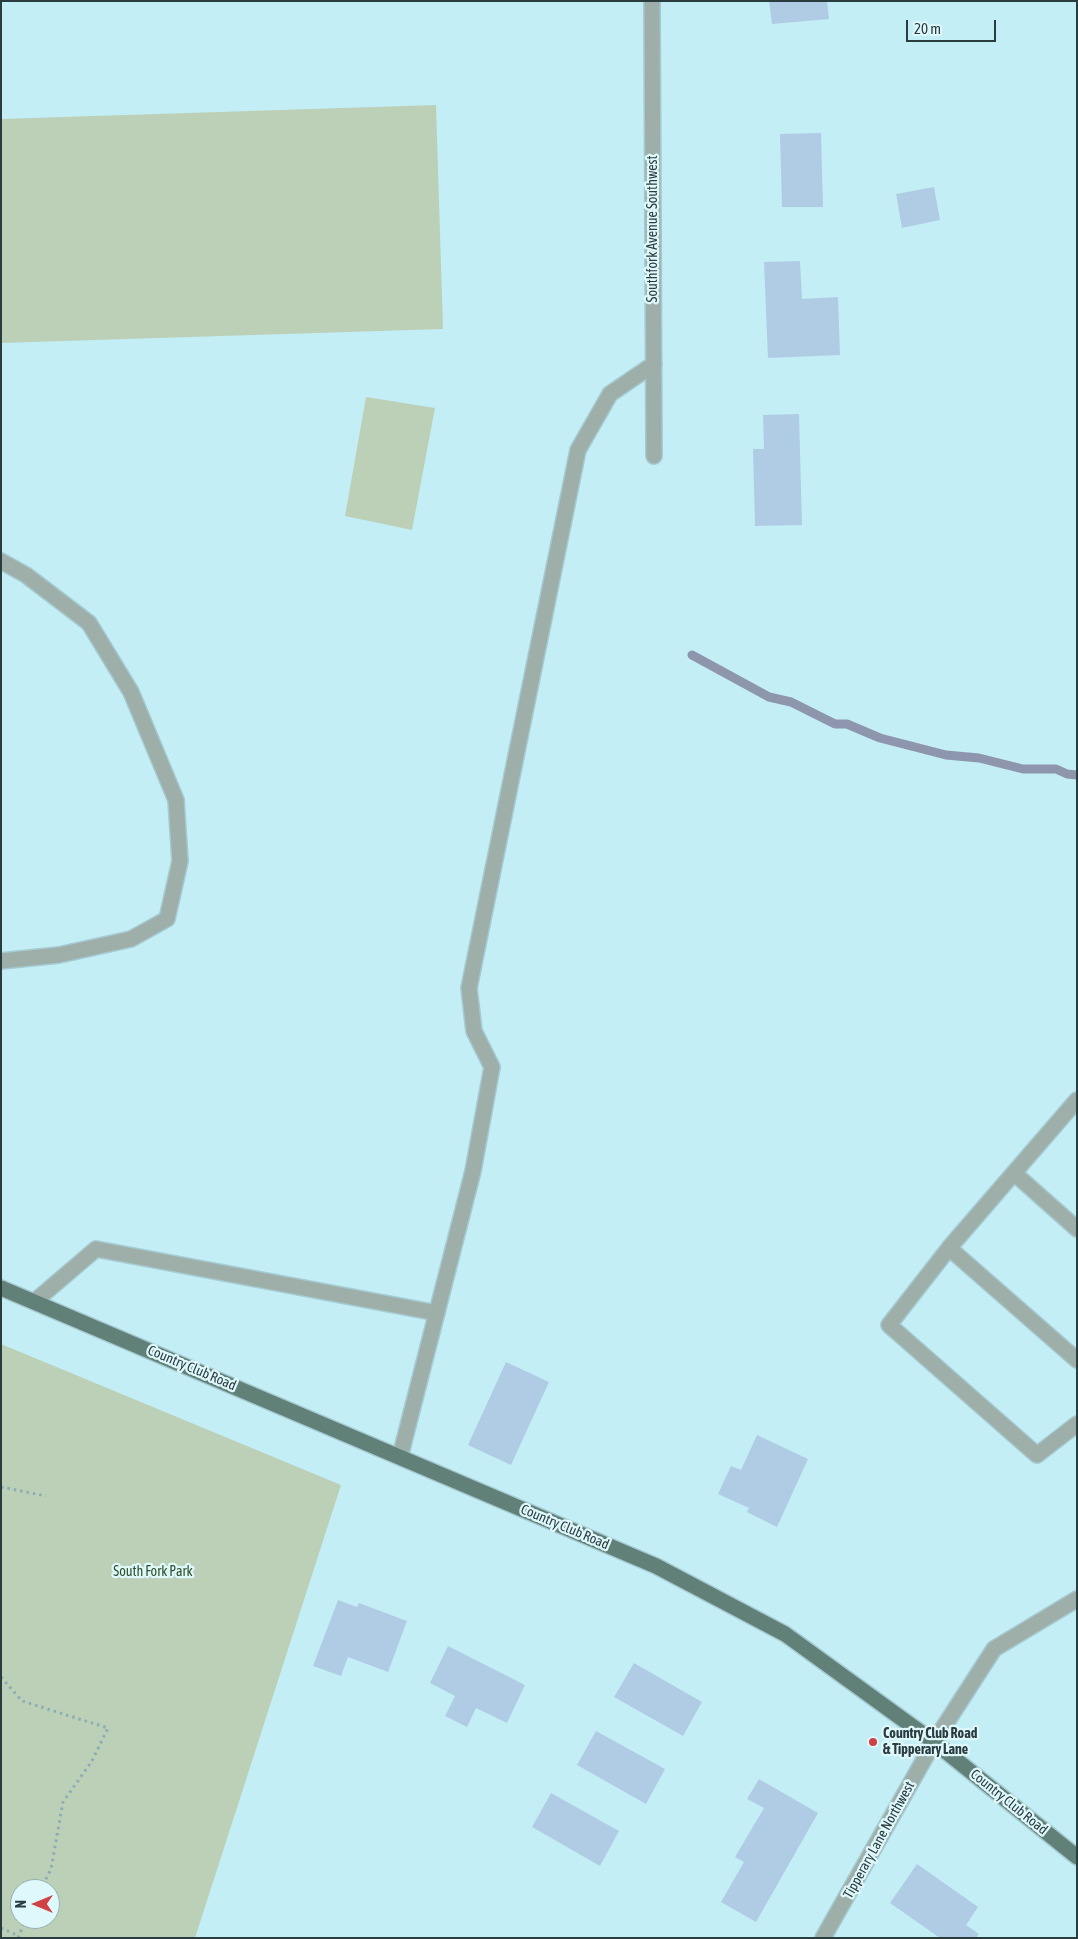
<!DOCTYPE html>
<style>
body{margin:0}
#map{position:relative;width:1078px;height:1939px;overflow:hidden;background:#c4eef5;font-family:"Asap Condensed",sans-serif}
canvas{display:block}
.frame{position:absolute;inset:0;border:2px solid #2b3c3f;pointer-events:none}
.north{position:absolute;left:10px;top:1879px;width:50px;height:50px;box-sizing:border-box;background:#dff8fc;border:1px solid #97adb0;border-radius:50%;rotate:270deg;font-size:14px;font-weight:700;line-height:20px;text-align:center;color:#2b3c3f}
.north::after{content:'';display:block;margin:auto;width:18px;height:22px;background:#d04145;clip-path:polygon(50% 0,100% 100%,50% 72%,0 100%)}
.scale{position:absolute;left:906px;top:20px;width:90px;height:22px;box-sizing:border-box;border:2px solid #2b3c3f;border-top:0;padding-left:6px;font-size:15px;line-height:18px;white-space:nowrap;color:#2b3c3f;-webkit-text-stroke:4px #dff8fc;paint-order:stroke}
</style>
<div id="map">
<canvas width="1078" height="1939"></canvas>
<div class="frame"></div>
<div class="north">N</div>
<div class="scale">20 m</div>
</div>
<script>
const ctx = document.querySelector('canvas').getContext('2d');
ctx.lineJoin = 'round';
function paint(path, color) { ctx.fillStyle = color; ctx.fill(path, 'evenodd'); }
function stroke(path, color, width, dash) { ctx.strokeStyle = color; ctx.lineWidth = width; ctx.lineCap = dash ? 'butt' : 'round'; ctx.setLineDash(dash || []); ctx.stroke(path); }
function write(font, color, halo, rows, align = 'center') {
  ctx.font = font + ' "Asap Condensed",sans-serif'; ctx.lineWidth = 4.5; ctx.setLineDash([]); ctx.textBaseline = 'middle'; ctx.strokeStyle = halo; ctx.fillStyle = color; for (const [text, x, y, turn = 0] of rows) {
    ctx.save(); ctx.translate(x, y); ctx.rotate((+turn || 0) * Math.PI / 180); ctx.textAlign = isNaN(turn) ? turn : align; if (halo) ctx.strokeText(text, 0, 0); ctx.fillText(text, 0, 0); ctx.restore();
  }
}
const green = new Path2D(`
 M436,105L443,329L1,343V119Z
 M366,397L435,408L412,530L345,516Z
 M1,1344L341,1485L195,1938H1ZM20,1889H50V1919H20Z`);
const stream = new Path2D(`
 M692,655L769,697L791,702L835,724H847L880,738L946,755L979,758L1023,769H1056L1067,774L1077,775`);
const building = new Path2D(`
 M769,1H827L829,19L772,24Z
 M821,133L823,207H782L780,134Z
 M934,187L940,220L902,228L896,194Z
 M800,261L802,299L838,297L840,355L768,358L764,262Z
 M799,414L802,525L755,526L753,449H764L763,415Z
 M506,1362L549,1382L511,1465L468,1445Z
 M757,1435L808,1459L777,1527L747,1512L749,1508L718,1494L731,1466L741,1470Z
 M338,1600L357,1607L359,1603L407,1621L388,1672L348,1657L341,1676L313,1666Z
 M448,1646L525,1685L507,1723L476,1708L467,1727L445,1716L455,1696L430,1683Z
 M634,1663L702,1702L683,1736L614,1697Z
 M596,1731L665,1769L646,1804L577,1765Z
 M759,1779L818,1813L756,1922L721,1902L744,1862L735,1857L764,1808L747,1799Z
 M551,1793L619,1831L600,1866L532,1827Z
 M917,1864L978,1907L966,1925L979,1934L976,1938H940L890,1903Z`);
const path = new Path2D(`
 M1,1487L46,1496
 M1,1677L22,1701L108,1728L92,1761L63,1802L51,1869L41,1889
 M1,1928L19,1936
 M18,1938L26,1919`);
const minor = new Path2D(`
 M652,1L654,456
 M1,561L26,575L89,623L131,692L176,800L180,861L167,919L131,939L59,955L1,961
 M1077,1100L949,1248L889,1325L1037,1455L1077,1424
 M1014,1173L1077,1229
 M949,1248L1077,1360
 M34,1302L96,1249L437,1313
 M400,1457L473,1171L492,1067L474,1031L469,988L578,450L610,394L654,364
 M823,1938L934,1742L994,1649L1077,1599`);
const major = new Path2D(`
 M1,1288L656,1566L785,1634L934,1742L1077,1857`);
const markers = [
 [873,1742,5,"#d04145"]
];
const streetNames = [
 ["Southfork Avenue Southwest",653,229,-90],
 ["Country Club Road",192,1368,23],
 ["Country Club Road",565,1527,23],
 ["Country Club Road",1009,1802,39],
 ["Tipperary Lane Northwest",879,1840,-61]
];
const parkNames = [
 ["South Fork Park",153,1572]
];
const poiNames = [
 ["Country Club Road",883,1734],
 ["& Tipperary Lane",883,1750]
];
paint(green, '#bcd0b8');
stroke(stream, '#8e96ae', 9);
paint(building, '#b0cce4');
stroke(minor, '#a5cad1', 18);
stroke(major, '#a5cad1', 18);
stroke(path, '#8cadb3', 3, [2.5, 4]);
stroke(minor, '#9eafaa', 15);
stroke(major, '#618178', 15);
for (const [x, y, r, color] of markers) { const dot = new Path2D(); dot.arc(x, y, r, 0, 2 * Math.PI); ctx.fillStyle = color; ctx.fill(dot); stroke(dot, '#dff8fc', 2); }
write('14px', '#2b3c3f', '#dff8fc', streetNames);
write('14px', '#2e4f27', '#dff8fc', parkNames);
write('bold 14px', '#2b3c3f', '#dff8fc', poiNames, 'left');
</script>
